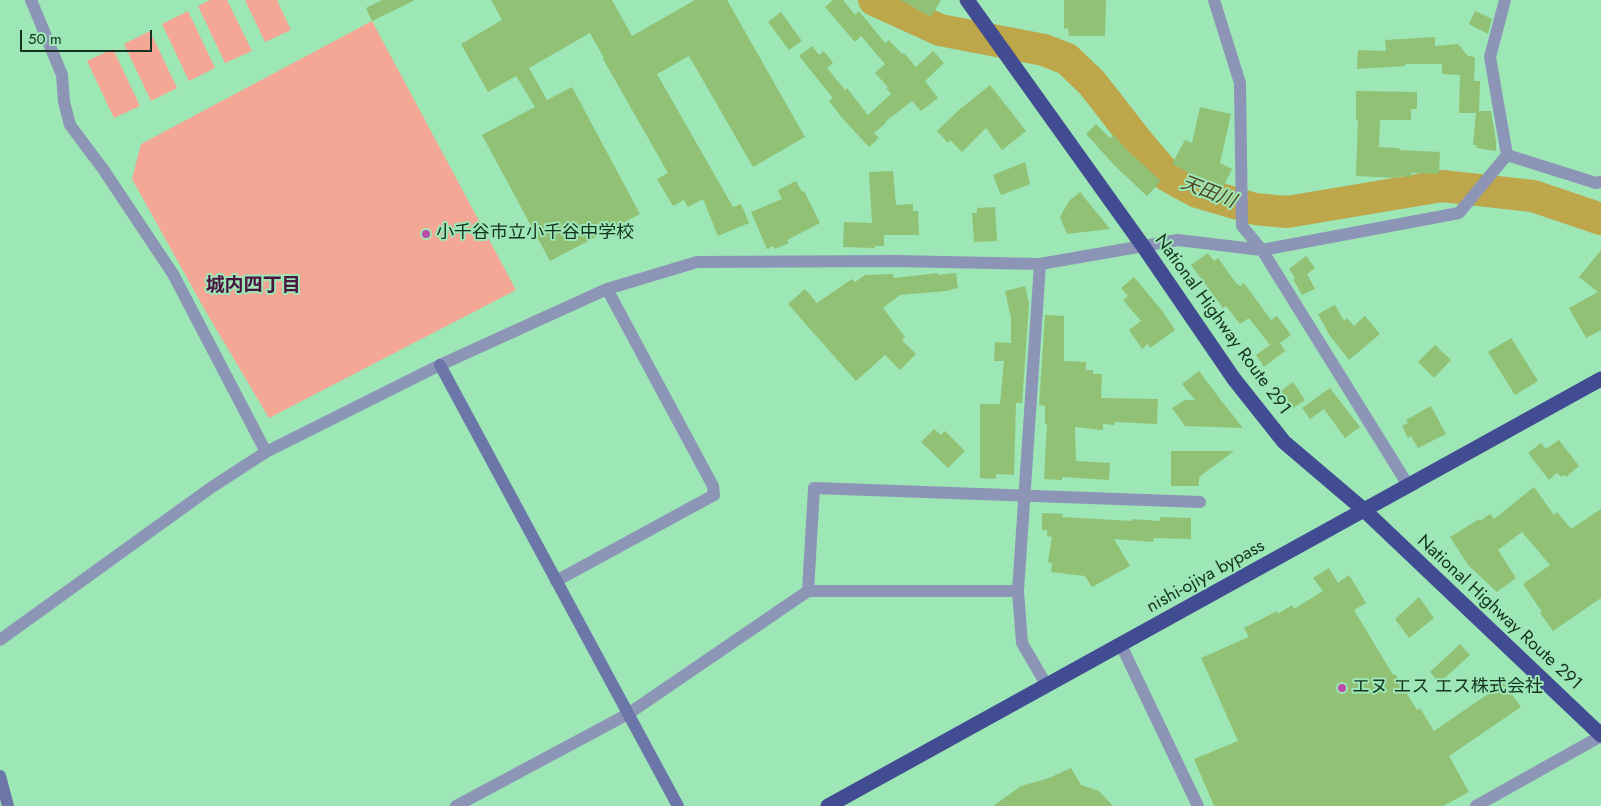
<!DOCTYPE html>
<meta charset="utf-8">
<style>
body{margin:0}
#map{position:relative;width:1601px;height:806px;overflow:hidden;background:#9de6b6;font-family:Jost,sans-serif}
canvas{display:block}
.scale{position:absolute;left:20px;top:30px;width:132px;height:22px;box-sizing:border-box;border:2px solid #143220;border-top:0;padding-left:6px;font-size:15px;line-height:18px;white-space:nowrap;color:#143220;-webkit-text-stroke:4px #9de6b6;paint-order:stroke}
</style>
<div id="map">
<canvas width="1601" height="806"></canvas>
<div class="scale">50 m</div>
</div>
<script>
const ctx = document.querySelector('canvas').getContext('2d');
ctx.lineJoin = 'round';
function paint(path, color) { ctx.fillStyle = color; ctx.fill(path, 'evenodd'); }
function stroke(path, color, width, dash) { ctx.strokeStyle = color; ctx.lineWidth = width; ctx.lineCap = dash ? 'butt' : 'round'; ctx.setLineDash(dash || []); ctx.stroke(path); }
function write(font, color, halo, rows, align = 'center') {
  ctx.font = font + ' Jost,"Noto Sans JP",sans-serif'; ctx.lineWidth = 4; ctx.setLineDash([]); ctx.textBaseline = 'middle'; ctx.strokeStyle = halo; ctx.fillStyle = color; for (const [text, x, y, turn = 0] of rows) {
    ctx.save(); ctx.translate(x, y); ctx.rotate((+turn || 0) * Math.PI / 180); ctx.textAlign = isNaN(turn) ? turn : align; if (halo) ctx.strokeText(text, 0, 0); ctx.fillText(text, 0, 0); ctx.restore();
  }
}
const green = new Path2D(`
 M210,0H227L252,51L225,63L198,6Z
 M245,0H277L291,30L265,42Z
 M188,11L215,68L189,81L162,24Z
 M372,21L516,290L269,418L206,312L132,179L141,144Z
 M150,31L177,88L151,101L124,44Z
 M113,49L140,106L114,118L87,61Z`);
const river = new Path2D(`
 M874,0L940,30L1044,50L1067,59L1092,83L1138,142L1166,175L1197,192L1255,209L1287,212L1442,186L1533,196L1601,219`);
const building = new Path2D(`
 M382,0H415L372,21L366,8Z
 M491,0H612L632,36L695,0H727L805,137L753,167L689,56L657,74L733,207L741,204L749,223L718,236L703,199L688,207L684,200L673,206L657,179L668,173L603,59L604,58L590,33L529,68L547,100L572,87L640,214L550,261L482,135L535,107L516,76L488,92L461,44L502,20Z
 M833,0H843L855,15L859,11L885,43L889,40L902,54L904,53L916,67L933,51L944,63L925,81L938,98L921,111L912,101L885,122L886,123L874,133L879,138L869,147L843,119L829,101L833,98L799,56L812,46L819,55L824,51L833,63L827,68L845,90L847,88L868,115L891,94L886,88L888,87L875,73L885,64L861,36L855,42L825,7Z
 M900,0H941L931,17Z
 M1064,0H1106L1105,36H1069L1068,28L1064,29Z
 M1475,11L1492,19L1488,34L1469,24Z
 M781,12L802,41L789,50L768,22Z
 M1435,37V46L1458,44L1468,56L1475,57L1474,81H1480L1479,111H1491L1496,141V151L1476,148L1477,145H1473L1476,113H1459L1460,75L1442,74V64H1405V66L1357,69L1358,50L1386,51L1385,40Z
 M990,85L1026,131L1002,150L986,128L962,152L950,140L948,143L937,131L959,110Z
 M1356,91L1417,92V109H1411V120H1380L1379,147L1400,148L1399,150L1440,152L1439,174L1411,173V177L1399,176L1398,178L1356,176L1358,120H1356Z
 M1200,107L1231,114L1220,163L1232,169L1222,190L1172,164L1185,140L1192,143Z
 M1096,124L1110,138L1114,135L1125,148L1161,181L1147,196L1115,166L1086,134Z
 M1025,162L1030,184L1001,195L993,175Z
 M893,171L896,205L913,204V211H918L919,235H884V246H875V248L843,247L844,222L872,223L869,172Z
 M796,181L802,192L804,191L820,223L787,240L789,243L775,249L773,246L767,249L751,212L782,199L778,190Z
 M1080,192L1110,229L1067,234L1060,217L1069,201Z
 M995,207L997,241L974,242L972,213H977V208Z
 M1601,250V330L1586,338L1569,308L1598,292L1579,277Z
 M1208,253L1214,261L1218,258L1236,283L1240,286L1244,283L1271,320L1277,316L1291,335L1280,343L1285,351L1264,367L1256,355L1270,345L1249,318L1240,324L1226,306L1223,308L1191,265Z
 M1306,256L1315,268L1307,274L1315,289L1302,295L1293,279L1295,278L1289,269Z
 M938,273V275L956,273L958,288L946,291L900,295L883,308L905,337L902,340L916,354L900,370L885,355L856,381L788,304L805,289L817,303L852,279L855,282L865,275L893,274L894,278Z
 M1134,277L1163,312L1175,330L1150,348L1148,344L1142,349L1129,330L1141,321L1123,300L1128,296L1121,288Z
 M1025,286L1029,304L1022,403H1016L1014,475L996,474V479L980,478V404H1000L1004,361H994L995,342L1011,343V318L1005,291Z
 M1335,305L1344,321L1347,318L1354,326L1365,316L1380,334L1349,360L1330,336L1318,314Z
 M1045,315L1064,316V361L1086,362V370H1093V374H1102L1101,398L1158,399L1157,424L1115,422L1114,425L1103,424V430L1075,427L1076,461L1110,463L1109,480L1062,477V480L1044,479L1047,424H1045V406L1039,405Z
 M1511,338L1538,381L1515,395L1488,352Z
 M1435,345L1451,360L1434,378L1418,362Z
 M1199,371L1223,403L1243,428L1185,426L1172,408L1185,400H1195L1182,384Z
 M1293,382L1305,400L1293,408L1281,391Z
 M1330,388L1360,427L1345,438L1324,409L1310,419L1302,408Z
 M1431,406L1446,434L1418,448L1411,436L1408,438L1402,426L1408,423L1406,420Z
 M934,429L941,435L945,431L965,451L948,468L921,442Z
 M1559,440L1579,466L1566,477L1564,475L1561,477L1557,473L1549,480L1528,453L1541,443L1546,449Z
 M1171,451H1234L1199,477V486H1171Z
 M1534,487L1554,515L1557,512L1571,529L1601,509V598L1553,631L1540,613L1542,612L1523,584L1550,565L1522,532L1498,550L1516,578L1497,592L1468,565L1450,537L1479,519L1480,521L1490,514L1494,519Z
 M1042,513L1063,514L1062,517L1132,521V519L1160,521V517L1191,518V539L1154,538L1153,542L1114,539L1130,566L1092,587L1085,576L1051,572L1052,563L1048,562L1052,537L1047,536V530H1042Z
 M1329,568L1338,583L1349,575L1366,603L1354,610L1393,675L1395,674L1417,710L1420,708L1434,731L1504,683L1521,707L1449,756L1469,792L1443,806H1214L1194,759L1238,741L1201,658L1249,637L1244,628L1277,611L1278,614L1292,605L1294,609L1323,591L1313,578Z
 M1419,597L1434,618L1409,638L1395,619Z
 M1460,644L1470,655L1439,683L1430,672Z
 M1071,768L1081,785L1099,791L1113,806H993L1021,786L1049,778Z`);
const street = new Path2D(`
 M31,0L62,75L64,102L70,125L103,169L173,274L266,452
 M1214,0L1240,83L1242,226L1262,250L1408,485
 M1507,155L1596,183L1601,182
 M1040,264L1018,591L1022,643L1047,686
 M556,581L714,495L713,486L607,289
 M808,591L814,488L1200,502
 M0,640L212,487L266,452L440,365L607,289L697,262L896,261L1040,264L1178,240L1262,250L1459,213L1507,155L1490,57L1505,0
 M1121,645L1198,806
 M456,806L628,714L808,591H1018
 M1476,806L1601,736`);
const secondary = new Path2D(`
 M440,365L678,806
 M0,776L8,806`);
const highway = new Path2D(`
 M967,0L1143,246L1234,379L1284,442L1364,510L1601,735
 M828,806L1601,379`);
const markers = [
 [426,234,5,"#bb4ba7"],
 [1342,688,5,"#bb4ba7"]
];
const poiNames = [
 ["小千谷市立小千谷中学校",436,234],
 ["エヌ エス エス株式会社",1352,688]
];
const streetNames = [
 ["National Highway Route 291",1222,325,54],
 ["nishi-ojiya bypass",1206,577,-29],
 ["National Highway Route 291",1499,613,43]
];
const waterNames = [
 ["天田川",1208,193,21]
];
const neighbourhoodNames = [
 ["城内四丁目",253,286]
];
paint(green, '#f4a794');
stroke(river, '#bea64a', 32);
paint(building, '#90c175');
stroke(street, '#8d95b7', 12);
stroke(secondary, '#6c76a9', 12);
stroke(highway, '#424c93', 15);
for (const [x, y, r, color] of markers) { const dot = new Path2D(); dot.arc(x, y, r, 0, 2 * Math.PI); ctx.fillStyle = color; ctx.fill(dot); stroke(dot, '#9de6b6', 2); }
write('18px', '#143220', '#9de6b6', poiNames, 'left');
write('18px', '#143220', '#9de6b6', streetNames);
write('italic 19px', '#4f451e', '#9de6b6', waterNames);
write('bold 19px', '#4b1542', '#9de6b6', neighbourhoodNames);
</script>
